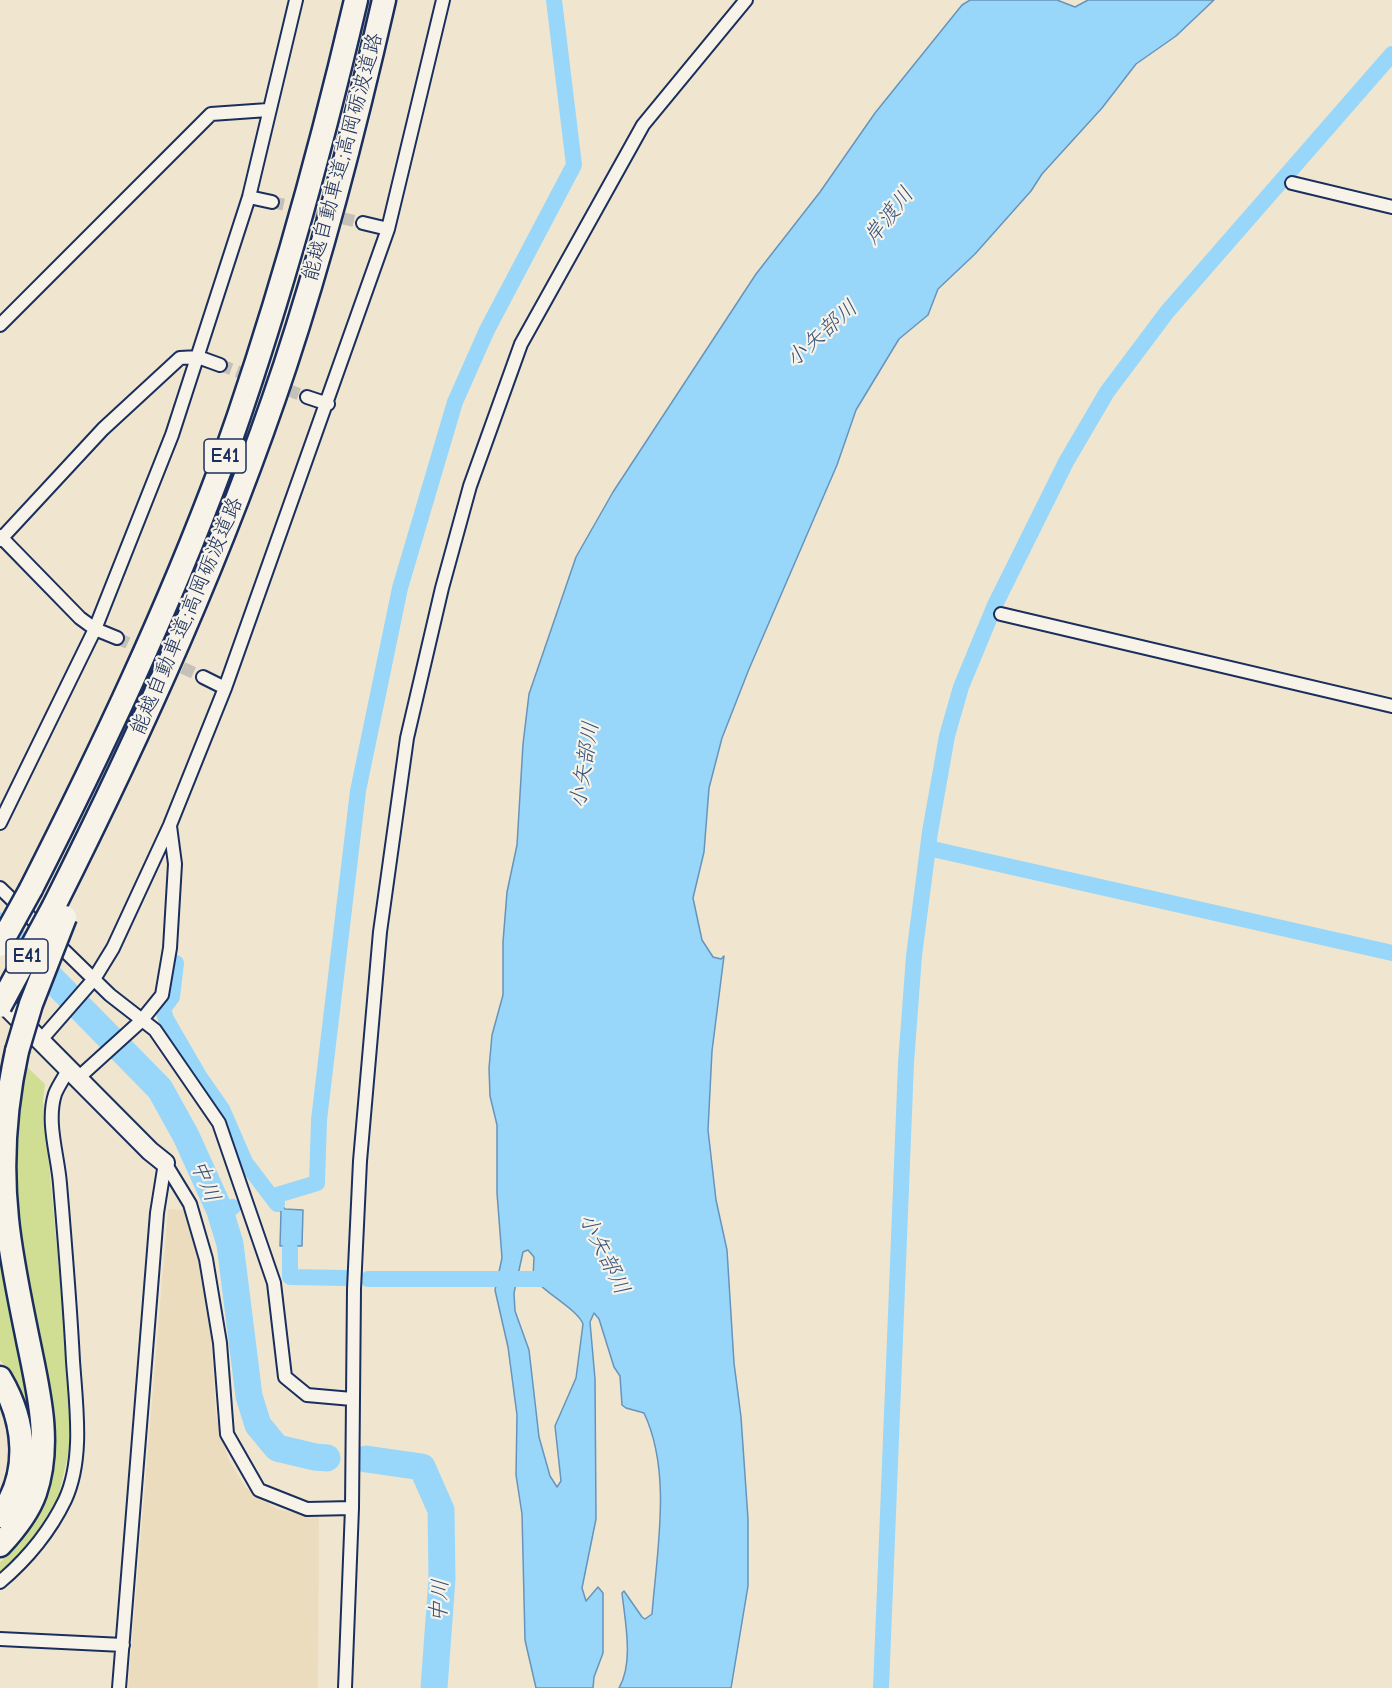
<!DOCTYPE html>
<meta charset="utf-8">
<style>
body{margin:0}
canvas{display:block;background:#f0e6cf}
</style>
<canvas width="1392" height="1688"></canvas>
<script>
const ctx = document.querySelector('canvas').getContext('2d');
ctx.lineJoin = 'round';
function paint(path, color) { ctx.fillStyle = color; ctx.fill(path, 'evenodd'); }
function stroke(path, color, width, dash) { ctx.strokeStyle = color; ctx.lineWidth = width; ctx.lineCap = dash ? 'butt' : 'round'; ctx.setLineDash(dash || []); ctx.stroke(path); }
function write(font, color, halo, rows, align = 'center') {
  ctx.font = font + ' "Comic Neue","Klee One",sans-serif'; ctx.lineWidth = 4.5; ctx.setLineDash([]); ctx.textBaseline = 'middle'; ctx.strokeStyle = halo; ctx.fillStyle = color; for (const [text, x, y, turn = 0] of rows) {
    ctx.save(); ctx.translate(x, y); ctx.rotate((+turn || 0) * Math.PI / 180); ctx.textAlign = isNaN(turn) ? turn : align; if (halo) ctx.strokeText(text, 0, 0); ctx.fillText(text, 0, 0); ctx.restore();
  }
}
const built = new Path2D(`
 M168,1209L185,1210L198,1258L211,1337L216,1416L228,1458L245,1487L277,1509L319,1517L318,1688H128Z`);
const green = new Path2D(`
 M27,1067L45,1084L43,1100L69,1376V1451L58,1498L29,1545L0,1573V1562C28,1540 38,1509 46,1476C48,1466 52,1455 53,1445C56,1402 42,1357 34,1315C18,1235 6,1147 27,1067Z
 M0,1241L29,1405L28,1421L9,1372L0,1360Z`);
const water = new Path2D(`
 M970,0H1057L1075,7L1088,0H1214L1176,36L1136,64L1102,108L1042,174L1031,191L975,254L938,289L928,315L899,339L856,410L837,465L749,669L722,738L709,788L704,852L693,898L702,940L713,957L721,959L724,956L712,1051L708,1130L716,1200L727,1250L734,1363L741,1417L748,1519V1586L731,1688H619C634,1663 625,1621 622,1593L624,1591L642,1617L645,1619L652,1614C657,1550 672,1472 644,1413L626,1408L622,1405L620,1376L614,1367L599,1319L594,1313L590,1322L595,1379L596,1519L582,1588L586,1601L598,1587L603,1593V1653L594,1677L593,1688H536L525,1640L522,1514L516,1475L517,1415L508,1347L495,1290L502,1258L497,1193V1125L490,1096L489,1068L492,1035L503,995V942L507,892L517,845L523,744L529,694L576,557L613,492L756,274L820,192L875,113L962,5ZM528,1250L534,1257L533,1278C545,1293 578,1310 583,1324L576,1378L555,1426L561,1481L557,1487L550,1476L539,1437L529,1350L515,1311L514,1293L523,1252Z
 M280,1203L285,1209L303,1210L302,1246H296V1249H285V1246H280L281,1212L276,1206Z`);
const canal = new Path2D(`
 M928,848L1392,953
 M176,963L172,997L163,1009L166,1019L199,1076L222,1109L245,1162L277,1204
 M274,1196L317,1183L319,1120L358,791L400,588L455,402L487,330L574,165L554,0
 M220,1211L233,1207
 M290,1249V1277L347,1278
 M368,1279H556
 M881,1688L906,1063L914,956L930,832L947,736L961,687L995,605L1066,462L1107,392L1167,312L1392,54`);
const river = new Path2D(`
 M0,926L160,1089L186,1136L220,1211L230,1244L249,1396L258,1425L277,1448L315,1457L327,1458
 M366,1459L422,1467L441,1510L442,1579L434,1688`);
const streetTunnel = new Path2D(`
 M272,202L363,223
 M220,365L307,397
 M117,638L203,677`);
const street = new Path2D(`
 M1292,183L1392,207
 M249,197L272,202
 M363,223L388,229
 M0,325L211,114L268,110
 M307,397L328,404
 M0,536L80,618L95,629L117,638
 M0,540L103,429L180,358L198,357L220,365
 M1001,614L1392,706
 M203,677L225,688
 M0,823L95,629L172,435L249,197L296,0
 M0,888L110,995L155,1030L219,1123L274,1283L285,1377L307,1395L352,1399
 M40,1041L94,979L113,948L170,825L225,688L388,229L443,0
 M77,1079L141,1021L162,995L170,948L175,864L170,826
 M165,1163L190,1204L206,1259L220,1343L227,1434L259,1490L307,1509L352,1508
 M0,1582C26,1560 50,1531 65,1500C84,1459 76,1405 73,1361C70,1302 65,1243 60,1184C58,1156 46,1122 55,1094C58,1086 64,1078 68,1070
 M0,1639L123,1645
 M119,1688L157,1213L165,1163
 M345,1688L352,1508L354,1289L360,1161L380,932L407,738L442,588L470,486L521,344L643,125L746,0`);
const secondary = new Path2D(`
 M0,1000L150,1151L165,1163`);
const highway = new Path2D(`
 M31,889C101,751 167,612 221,467C276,314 319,158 356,0
 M54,906C142,731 223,552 285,366C325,245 356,123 384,0
 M0,1378C26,1422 31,1474 0,1516
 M0,1545C14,1530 28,1513 35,1493C52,1443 38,1389 28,1340C20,1300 11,1259 7,1219C1,1163 5,1106 17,1051`);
const highwayBridge = new Path2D(`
 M0,945L31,889
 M0,1006L54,906
 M17,1051L31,1004L65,917`);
const shields = [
 [225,456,42],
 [27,956,42]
];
const shieldNames = [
 ["E41",225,456],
 ["E41",27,956]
];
const streetNames = [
 ["能越自動車道;高岡砺波道路",343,157,-75],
 ["能越自動車道;高岡砺波道路",187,616,-67]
];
const waterNames = [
 ["岸渡川",889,216,-52],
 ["小矢部川",822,334,-42],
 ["小矢部川",585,765,-81],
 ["中川",205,1181,68],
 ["小矢部川",604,1254,64],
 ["中川",440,1601,-87]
];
paint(built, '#ebdcbe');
paint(green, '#cfde92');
paint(water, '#98d7fa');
stroke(water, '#6694bc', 1.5);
stroke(canal, '#98d7fa', 16);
stroke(river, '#98d7fa', 27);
stroke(streetTunnel, '#c5c1b8', 12, [12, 6]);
stroke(street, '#1b2f5e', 16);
stroke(secondary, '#1b2f5e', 22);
stroke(highway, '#1b2f5e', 27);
stroke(street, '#f7f3e8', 12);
stroke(secondary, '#f7f3e8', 18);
stroke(highway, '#f7f3e8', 22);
stroke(highwayBridge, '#1b2f5e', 27, []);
stroke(highwayBridge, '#f7f3e8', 22);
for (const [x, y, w] of shields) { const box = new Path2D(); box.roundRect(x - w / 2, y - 17, w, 34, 4.5); ctx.fillStyle = '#f7f3e8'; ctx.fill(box); stroke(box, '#1b2f5e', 1.5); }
write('bold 20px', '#1b2f5e', null, shieldNames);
write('21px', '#1b2f5e', '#f7f3e8', streetNames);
write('italic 22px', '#34517d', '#f7f3e8', waterNames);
</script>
